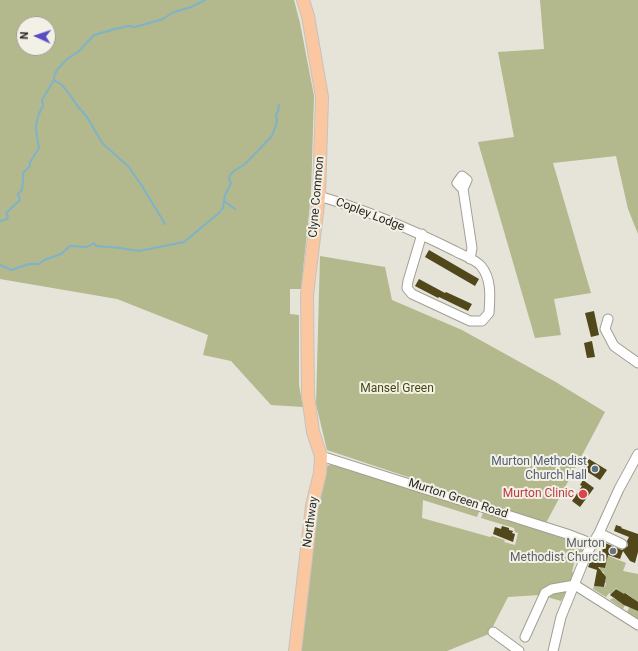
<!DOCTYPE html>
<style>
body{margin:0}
#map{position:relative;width:638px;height:651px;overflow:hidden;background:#e6e3d8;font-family:Roboto,sans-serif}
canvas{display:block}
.north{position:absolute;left:16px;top:16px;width:40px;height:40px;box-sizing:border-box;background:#f3f0e5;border:1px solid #a3a098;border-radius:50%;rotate:273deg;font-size:11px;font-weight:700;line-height:16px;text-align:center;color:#2a2925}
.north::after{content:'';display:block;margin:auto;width:14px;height:18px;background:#594dc5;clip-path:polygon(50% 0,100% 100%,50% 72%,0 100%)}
</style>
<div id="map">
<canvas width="638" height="651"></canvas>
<div class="north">N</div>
</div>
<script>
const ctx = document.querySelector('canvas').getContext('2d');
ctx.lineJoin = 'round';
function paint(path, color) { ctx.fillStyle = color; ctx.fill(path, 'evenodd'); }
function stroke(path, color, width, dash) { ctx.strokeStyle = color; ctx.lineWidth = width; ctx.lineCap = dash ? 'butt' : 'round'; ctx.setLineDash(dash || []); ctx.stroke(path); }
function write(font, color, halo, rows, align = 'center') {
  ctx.font = font + ' Roboto,sans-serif'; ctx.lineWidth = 4; ctx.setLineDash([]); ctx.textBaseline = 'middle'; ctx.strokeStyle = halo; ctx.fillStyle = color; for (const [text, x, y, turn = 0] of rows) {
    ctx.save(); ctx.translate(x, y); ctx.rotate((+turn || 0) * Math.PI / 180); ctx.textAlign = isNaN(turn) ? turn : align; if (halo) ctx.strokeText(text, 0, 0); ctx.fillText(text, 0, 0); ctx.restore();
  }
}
const green = new Path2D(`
 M0,0H294L300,23L314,96L311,195L301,289H290V314L299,315V385L303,407L271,405L231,361L203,355L208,335L117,299L0,279ZM24,24H48V48H24Z
 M540,0H638V234L628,209L616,156L553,163L591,293L554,299L561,335L535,338L478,142L514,137L498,52L544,49Z
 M320,256L385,267L392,300L462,330L554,381L605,412L546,523L327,450L316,404Z
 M329,465L342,466L480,509L477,517L423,500L422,518L490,537L492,536L505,540L504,542L515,545L518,533L515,532L514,528L481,518L484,510L578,542C582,547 583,551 581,558L579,557L578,560L575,559L572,572L576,573L561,601L540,595L508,597L489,634L447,651H298L318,503L326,467Z
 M606,555L626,563L623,571L638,574V620L627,612L634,599L626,593L625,605L623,609L610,600L613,598L617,600L622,593L616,588L611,594L609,593L606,597L593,589L594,586L605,587L606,583L602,582L605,581L606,577L603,576L604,572L600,571V567L605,568L607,558L606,557Z`);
const stream = new Path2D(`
 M54,80L62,85L70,95L76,104L87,117L103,144L128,166L142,186L165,224
 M224,201L235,209
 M0,221L7,219L8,216L6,213L20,200L18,194L22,190C22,184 24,179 23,173L30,166V162L39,148C36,130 33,123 43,106L42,100L54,80V76L57,70L66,60L79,51L94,35L115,29L128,26L135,27L163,19L174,12L191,7L205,0
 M0,265L11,270L29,264H39L44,260L61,254L70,246L87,247L94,243L96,246L120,248L139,251L184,242L219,213L223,208L225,195L231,183L229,179L230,175L234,171L245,164L272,136L277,122L276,115L278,111L279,105`);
const building = new Path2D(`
 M429,250L479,279L475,286L425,257Z
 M419,279L445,293L446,292L472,304L468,311L439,297L438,298L415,286Z
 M594,311L599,335L591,337L585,313Z
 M592,341L595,357L587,358L584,343Z
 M589,459L607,470L600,480L583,469Z
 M583,480L594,488L580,507L572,501L582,486L580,485Z
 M616,525L622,527L621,528L638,534V552L635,563L630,561L623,551L620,559L608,555L605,568L598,567L606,577L604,587L594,586L597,570L588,567L591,560L595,561L597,555L600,556L605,543L622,550L628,546L627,541L629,537L614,531Z
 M502,526L509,528V530L513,531L512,533L515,534L513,542L493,534L495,527L501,529Z
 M616,589L624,594L625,593L638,602V611L624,605L610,595Z`);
const minor = new Path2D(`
 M463,189L467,180L462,176L457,183L463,189L472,248L470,259
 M319,196C366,210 411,229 455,251C462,255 475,259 481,266C492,279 490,298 489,313L482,321H470L412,294L407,288L408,281L422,234
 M608,319L605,329L614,346L638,363
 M321,456L567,534L593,544
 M599,533L622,544
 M493,632L519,651
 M525,637L545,593L552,589L575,585L638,625
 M553,651L561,617L587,553L599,533L619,489L638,454`);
const major = new Path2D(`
 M295,651L312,506L320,473L321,456L313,432L308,395L307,295L319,196L322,97L308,16L303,0`);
const markers = [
 [595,469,4,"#5c6f8a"],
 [583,494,5,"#e0444e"],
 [613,551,4,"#6b7280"]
];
const streetNames = [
 ["Clyne Common",317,197,-85],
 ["Copley Lodge",370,215,21],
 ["Murton Green Road",458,499,18],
 ["Northway",311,522,-82]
];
const parkNames = [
 ["Mansel Green",397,389]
];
const serviceNames = [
 ["Murton Methodist",587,462],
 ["Church Hall",587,476]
];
const healthNames = [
 ["Murton Clinic",574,494]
];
const worshipNames = [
 ["Murton",605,544],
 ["Methodist Church",605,558]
];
paint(green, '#b3b88d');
stroke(stream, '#7eb3ca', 2);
paint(building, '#50471a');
stroke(minor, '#a19f94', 11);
stroke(major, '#c3c3c2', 14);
stroke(minor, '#fff', 9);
stroke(major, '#fbc7a0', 12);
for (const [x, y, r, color] of markers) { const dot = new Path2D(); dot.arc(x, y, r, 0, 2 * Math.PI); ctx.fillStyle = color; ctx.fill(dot); stroke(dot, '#f3f0e5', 1.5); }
write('12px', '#2a2925', '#f3f0e5', streetNames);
write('12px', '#454911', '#f3f0e5', parkNames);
write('12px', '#4e5e75', '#f3f0e5', serviceNames, 'right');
write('12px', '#be3a42', '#f3f0e5', healthNames, 'right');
write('12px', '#5b616d', '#f3f0e5', worshipNames, 'right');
</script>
